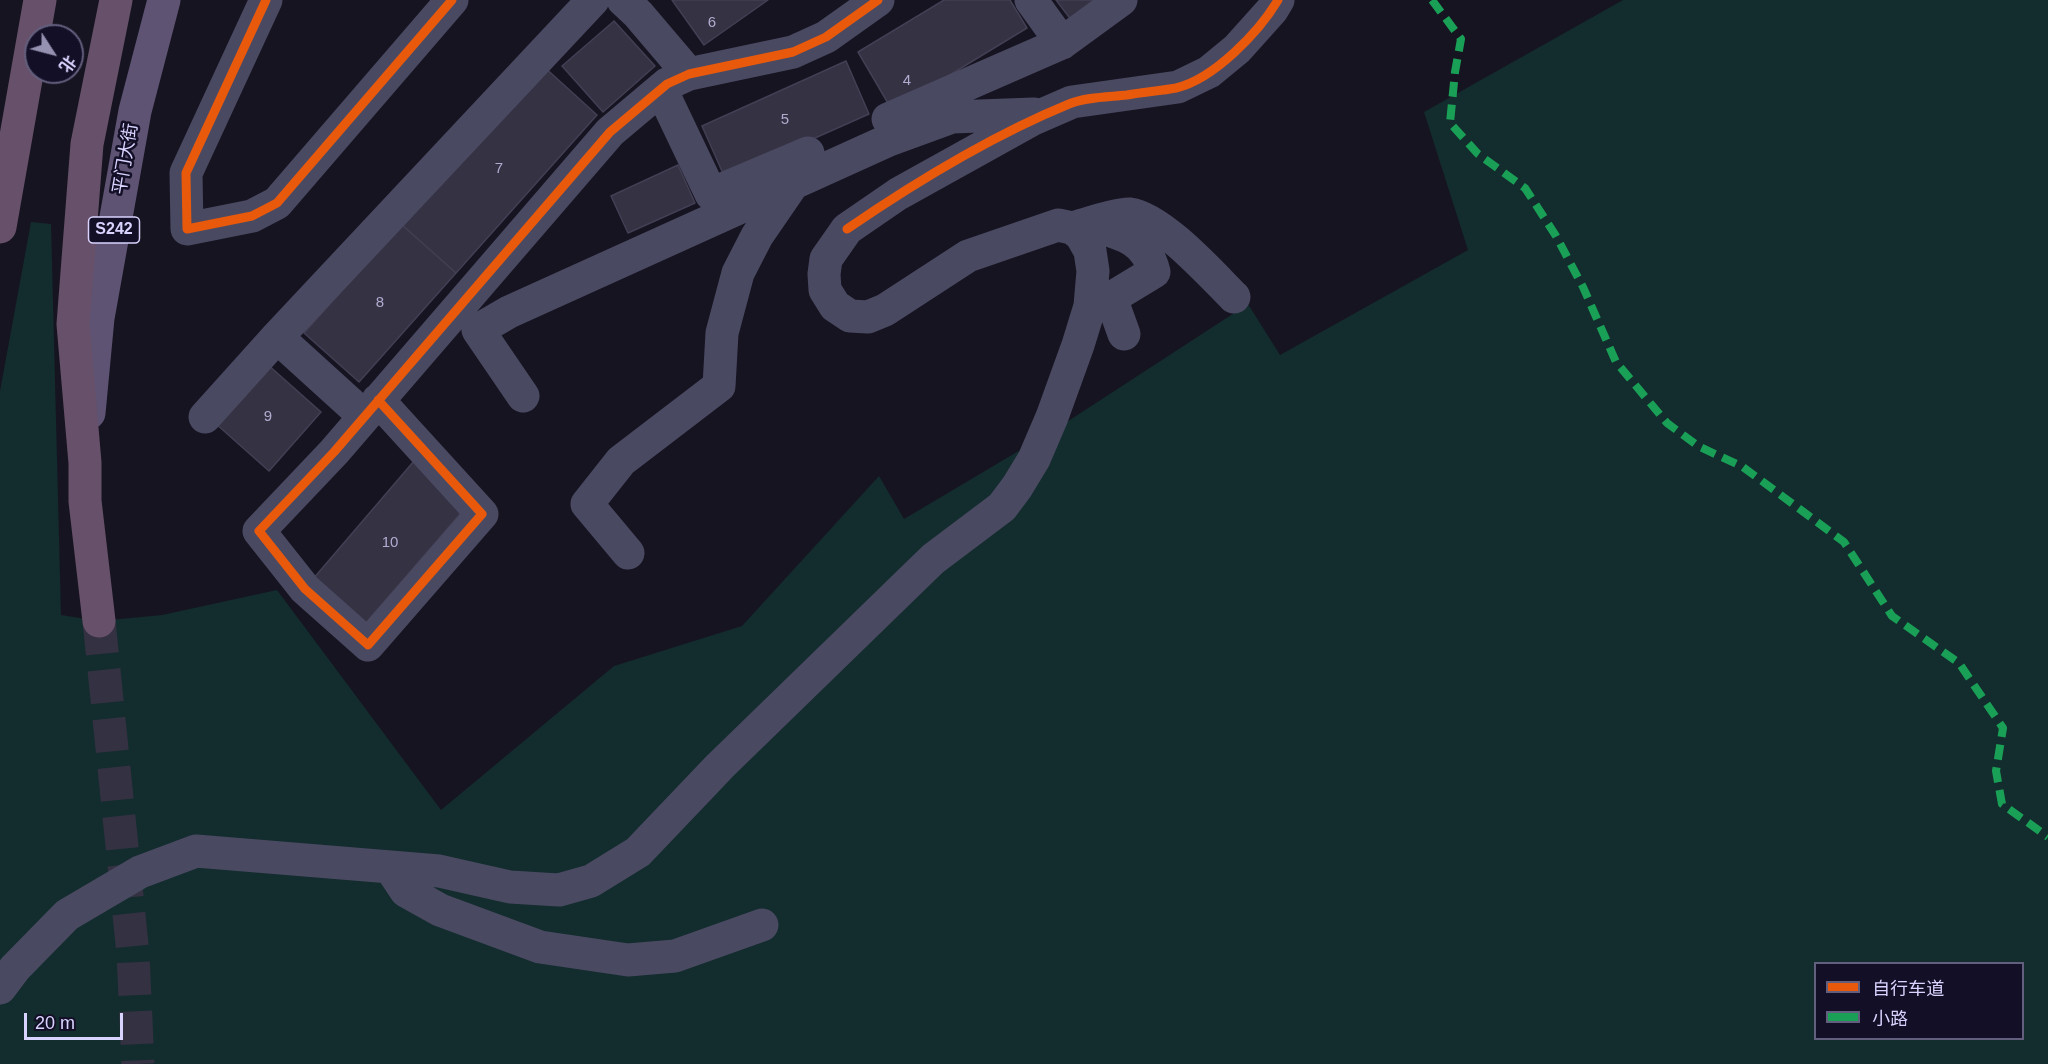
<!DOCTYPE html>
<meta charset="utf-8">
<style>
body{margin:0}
#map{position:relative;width:2048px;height:1064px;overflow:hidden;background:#161421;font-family:Helvetica,"Noto Sans SC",sans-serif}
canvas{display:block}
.legend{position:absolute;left:1814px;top:962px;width:210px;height:78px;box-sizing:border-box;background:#130f26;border:2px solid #625e7d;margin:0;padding:8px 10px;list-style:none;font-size:18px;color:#d9d4ff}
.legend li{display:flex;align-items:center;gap:12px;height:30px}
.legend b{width:30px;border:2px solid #625e7d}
.north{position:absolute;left:24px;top:24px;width:60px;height:60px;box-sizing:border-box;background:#130f26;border:2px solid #625e7d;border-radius:50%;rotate:126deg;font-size:16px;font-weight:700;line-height:24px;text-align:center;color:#d9d4ff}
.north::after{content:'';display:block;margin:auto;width:21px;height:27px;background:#9591b1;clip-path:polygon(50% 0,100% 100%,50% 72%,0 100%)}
.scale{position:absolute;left:24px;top:1013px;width:99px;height:27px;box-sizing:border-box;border:3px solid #d9d4ff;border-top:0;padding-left:8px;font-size:18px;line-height:21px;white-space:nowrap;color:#d9d4ff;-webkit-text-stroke:4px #130f26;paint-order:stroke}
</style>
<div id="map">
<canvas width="2048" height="1064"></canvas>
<ul class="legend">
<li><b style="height:8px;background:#e8590c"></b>自行车道</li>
<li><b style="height:8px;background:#1a9f57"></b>小路</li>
</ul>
<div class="north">北</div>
<div class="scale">20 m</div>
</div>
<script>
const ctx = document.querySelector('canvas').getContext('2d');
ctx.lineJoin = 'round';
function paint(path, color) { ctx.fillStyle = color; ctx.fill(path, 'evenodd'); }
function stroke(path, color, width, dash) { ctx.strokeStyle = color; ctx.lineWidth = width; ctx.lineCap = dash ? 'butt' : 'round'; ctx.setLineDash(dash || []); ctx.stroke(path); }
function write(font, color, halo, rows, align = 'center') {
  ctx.font = font + ' Helvetica,"Noto Sans SC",sans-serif'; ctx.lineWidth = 5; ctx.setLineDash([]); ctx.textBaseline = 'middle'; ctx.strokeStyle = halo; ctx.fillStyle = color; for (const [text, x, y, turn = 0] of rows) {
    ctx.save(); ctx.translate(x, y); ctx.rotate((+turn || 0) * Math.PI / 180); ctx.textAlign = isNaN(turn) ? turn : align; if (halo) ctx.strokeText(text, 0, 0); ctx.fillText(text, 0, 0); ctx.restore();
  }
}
const green = new Path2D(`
 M1623,0H2048V1064H0V391L31,222L51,224L61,615L99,621L162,615L277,590L441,810L614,666L742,626L879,476L904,519L1059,427L1248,304L1280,355L1468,250L1424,112ZM1816,964H2022V1038H1816Z`);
const building = new Path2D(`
 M672,0H768L704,45Z
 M944,0H1010L1027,28L892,110L858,52Z
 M1056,0H1101L1072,21Z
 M614,21L655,66L603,112L562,66Z
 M846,61L869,114L725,178L702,126Z
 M542,65L597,115L456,273L401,224Z
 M678,165L695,203L628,233L611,196Z
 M401,224L456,273L359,382L304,333Z
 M267,364L321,412L269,471L215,423Z
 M414,461L467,506L365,624L313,579Z`);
const highwayTunnel = new Path2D(`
 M99,621L133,954L138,1064`);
const minor = new Path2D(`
 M266,0L186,173L187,229L252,216L277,203L452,0
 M623,0L638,14L689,74
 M1031,0L1062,43
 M661,89L711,194L808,153
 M888,119L1062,43L1121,0
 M1087,224C1118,233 1146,237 1154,272L1111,298L1124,334
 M1072,228C1084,225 1119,213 1130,214C1161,218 1211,274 1234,297
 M277,337L364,416
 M523,396L478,330L509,312L889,140L952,117L1034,114
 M378,400L482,514L368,645L305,589L259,531L334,452L610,132L667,84L689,74L793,52L826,37L878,0
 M205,417L277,337L593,0
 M628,553L587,504L621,461L719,386L722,333L738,273L757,236L792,185
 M390,867L406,891L440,910L540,947L628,960L675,956L762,925
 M0,988L15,968L67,915L140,872L196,851L439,871L510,887L559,890L591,881L638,852L720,766L933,559L1002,507L1017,487L1034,459L1052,417L1078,345L1090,306L1093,271L1090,251L1081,235L1072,228L1058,225L968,256L885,310L868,317L850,316L835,306L825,290L824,274L826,259L847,229L898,194L1033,119L1072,102L1178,87L1209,72L1237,49L1272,10L1278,0`);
const major = new Path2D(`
 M89,413L98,318L135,111L164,0`);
const highway = new Path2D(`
 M0,227L40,0
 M99,621L85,501V463L73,324L87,144L116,0`);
const quiet = new Path2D(`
 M1432,0L1461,39L1455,72L1450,123L1478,154L1525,188L1556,236L1583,287L1616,362L1667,423L1698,446L1743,467L1844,542L1892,616L1959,663L2003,728L1996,771L2002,804L2048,837`);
const cycleway = new Path2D(`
 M266,0L186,173L187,229L252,216L277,203L452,0
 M847,229C917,181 991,136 1069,104C1086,97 1109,97 1127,95C1143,92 1160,91 1176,88C1214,79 1259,32 1278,0
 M378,400L482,514L368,645L305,589L259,531L334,452L610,132L667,84L689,74L793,52L826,37L878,0`);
const numberNames = [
 ["6",712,23],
 ["4",907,81],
 ["5",785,120],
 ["7",499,169],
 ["8",380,303],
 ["9",268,417],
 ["10",390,543]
];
const shields = [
 [114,230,51]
];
const shieldNames = [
 ["S242",114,230]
];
const streetNames = [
 ["平门大街",126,159,-80]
];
paint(green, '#132c2d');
paint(building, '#343243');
stroke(building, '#433f54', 1.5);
stroke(highwayTunnel, '#333142', 33, [33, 16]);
stroke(minor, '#4a4962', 33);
stroke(major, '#5e5373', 33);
stroke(highway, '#67516a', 33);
stroke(quiet, '#1a9f57', 8, [15, 8]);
stroke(cycleway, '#e8590c', 9);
write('15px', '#b0acd0', null, numberNames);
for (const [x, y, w] of shields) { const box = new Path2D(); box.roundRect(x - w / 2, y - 13, w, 26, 4.5); ctx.fillStyle = '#130f26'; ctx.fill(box); stroke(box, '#d9d4ff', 1.5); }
write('bold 16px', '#d9d4ff', null, shieldNames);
write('18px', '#d9d4ff', '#130f26', streetNames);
</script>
